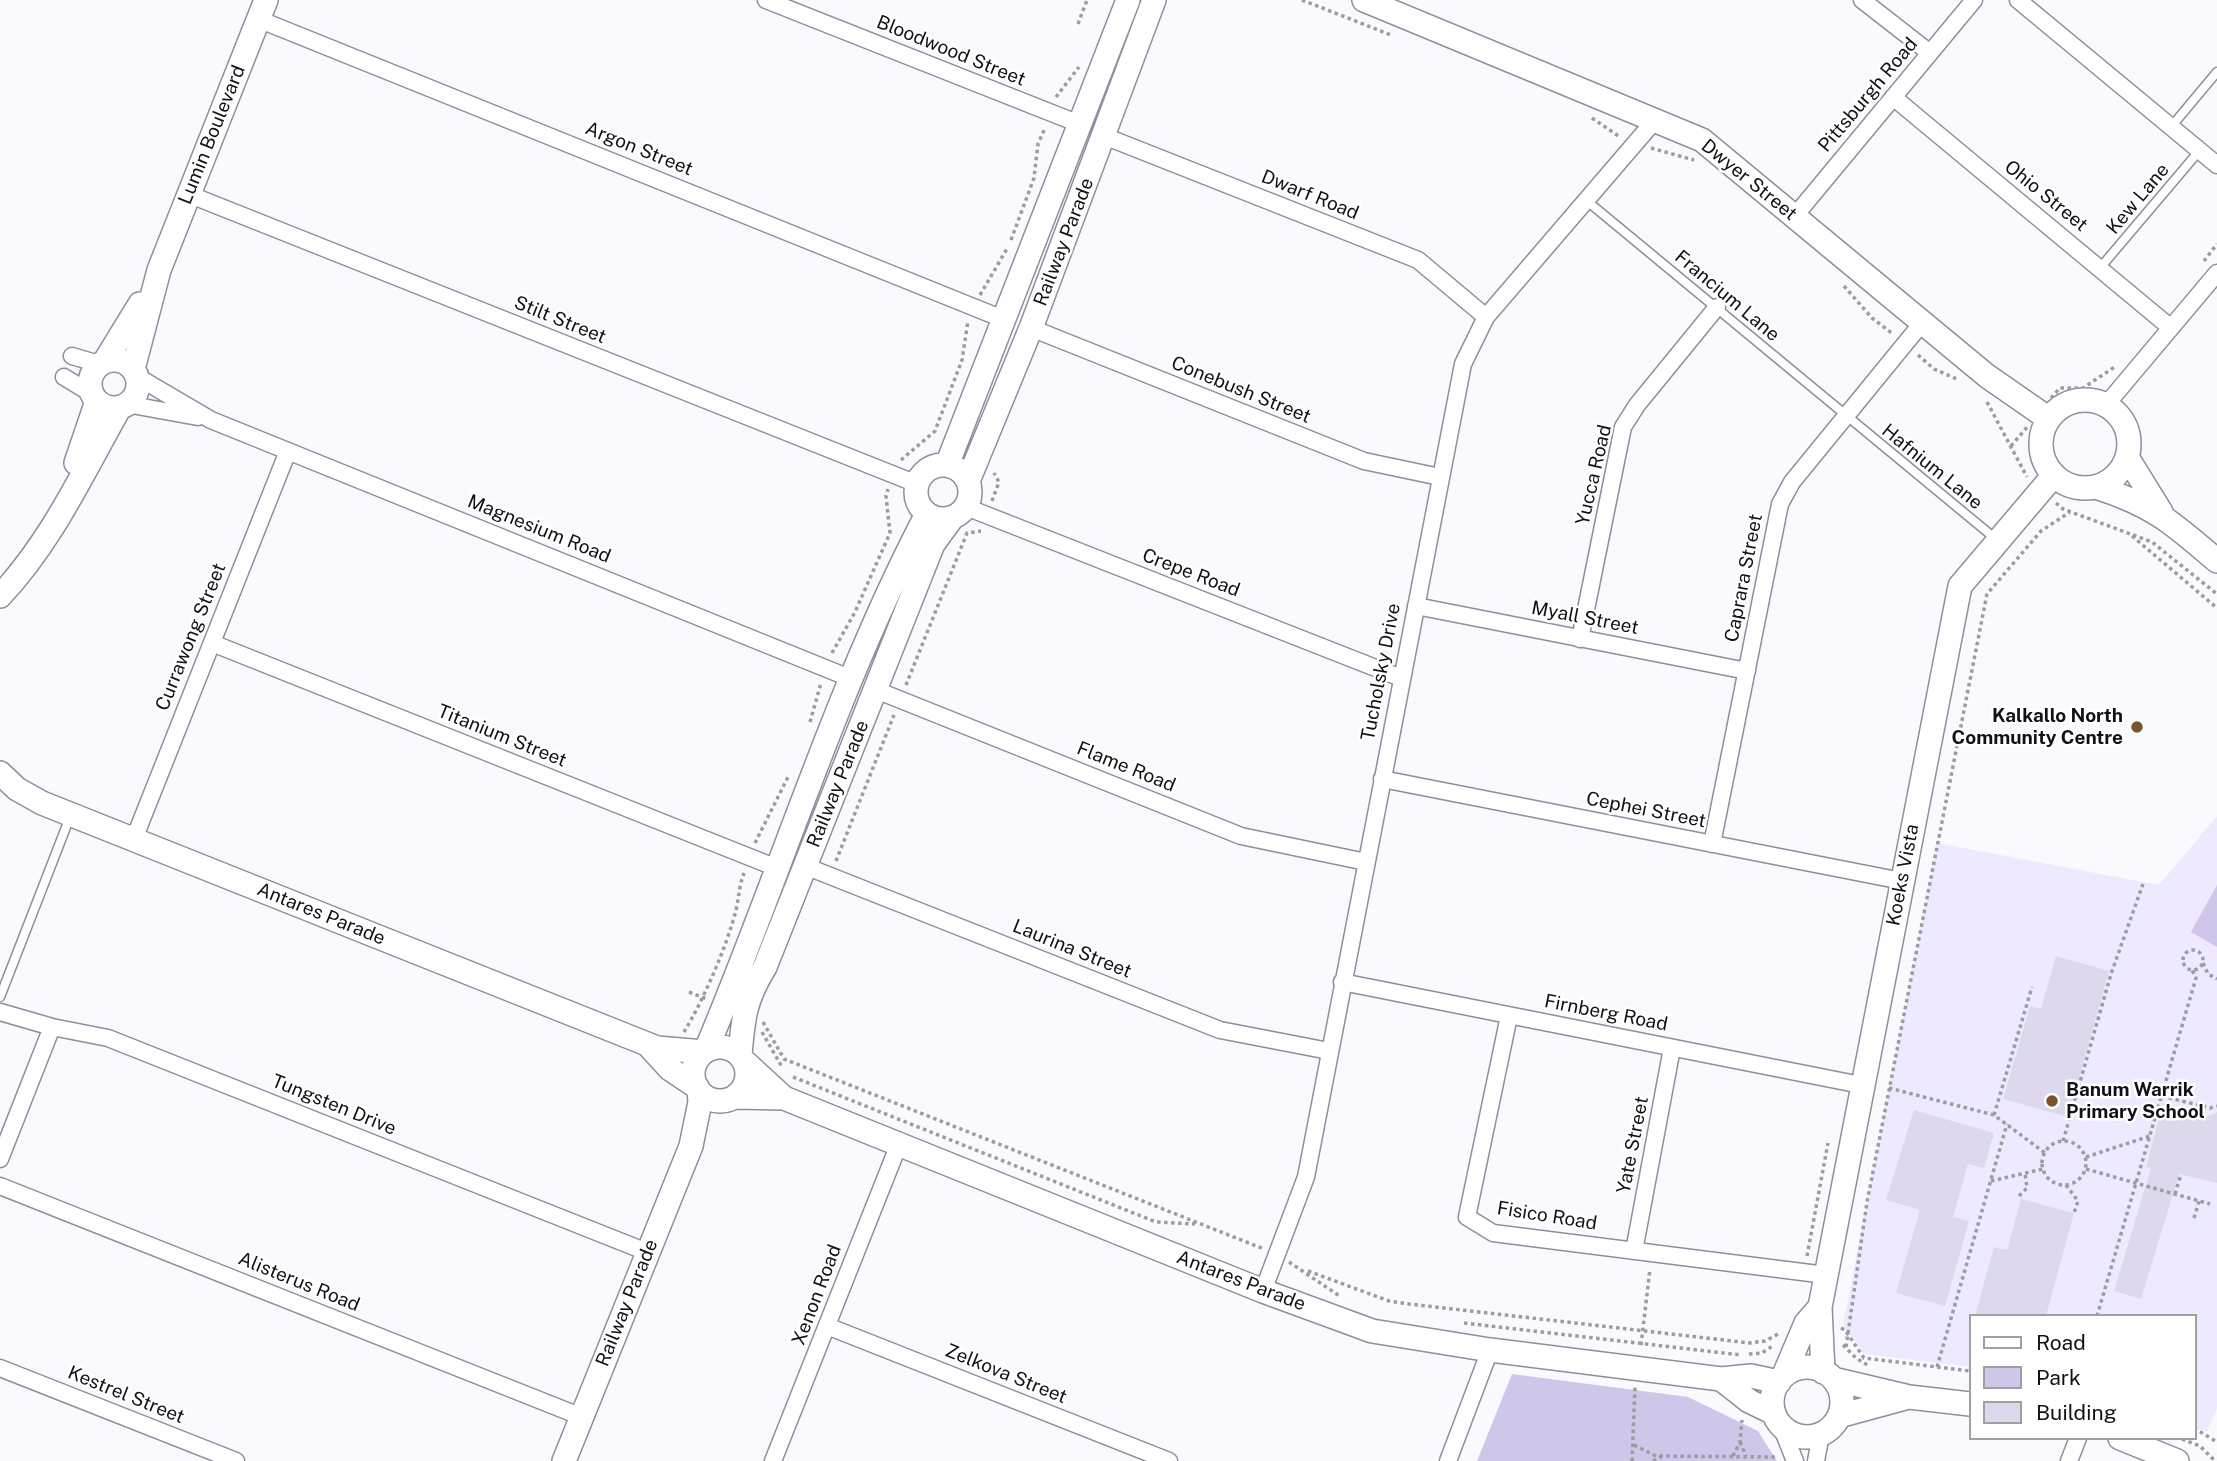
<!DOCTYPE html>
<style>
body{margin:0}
#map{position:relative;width:2217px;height:1461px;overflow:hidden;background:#faf9fd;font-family:"Public Sans",sans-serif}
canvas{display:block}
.legend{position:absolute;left:1969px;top:1314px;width:228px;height:126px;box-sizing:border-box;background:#fff;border:2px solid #a09fa2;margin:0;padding:9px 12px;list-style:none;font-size:21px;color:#121016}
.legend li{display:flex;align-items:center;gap:14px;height:35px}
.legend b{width:35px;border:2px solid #a09fa2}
</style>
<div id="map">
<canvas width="2217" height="1461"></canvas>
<ul class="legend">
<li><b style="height:9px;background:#fff"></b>Road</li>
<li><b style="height:19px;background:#cfc6ea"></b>Park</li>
<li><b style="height:19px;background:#ddd8eb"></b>Building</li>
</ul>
</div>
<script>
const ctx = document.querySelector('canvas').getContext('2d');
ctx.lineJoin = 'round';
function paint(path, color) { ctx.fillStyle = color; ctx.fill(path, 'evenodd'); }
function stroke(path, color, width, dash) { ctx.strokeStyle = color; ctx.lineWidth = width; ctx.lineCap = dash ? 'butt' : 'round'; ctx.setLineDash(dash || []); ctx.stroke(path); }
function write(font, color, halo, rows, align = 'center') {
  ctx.font = font + ' "Public Sans",sans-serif'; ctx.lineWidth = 5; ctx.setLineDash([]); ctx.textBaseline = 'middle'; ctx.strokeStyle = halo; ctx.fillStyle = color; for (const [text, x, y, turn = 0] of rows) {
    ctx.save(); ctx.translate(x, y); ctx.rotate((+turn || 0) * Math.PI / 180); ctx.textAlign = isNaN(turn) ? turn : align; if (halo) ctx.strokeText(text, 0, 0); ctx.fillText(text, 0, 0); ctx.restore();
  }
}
const built = new Path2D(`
 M2217,816V1408L2207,1432L2194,1426V1316H1970V1367L1864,1354L1843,1325L1937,843L2159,885Z`);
const green = new Path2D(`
 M2217,885V947L2191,932Z
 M1512,1374L1688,1397L1758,1431L1777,1461H1477Z`);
const building = new Path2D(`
 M2056,956L2109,971L2068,1117L2003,1099L2030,1006L2041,1009Z
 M2163,1103L2208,1116L2217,1112V1183L2179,1174L2141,1299L2114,1291L2151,1168L2146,1167Z
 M1914,1110L1994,1133L1984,1168L1968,1164L1953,1217L1969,1221L1945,1306L1896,1293L1920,1210L1886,1200Z
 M2021,1199L2074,1213L2046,1316H1975L1994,1247L2007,1250Z`);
const path = new Path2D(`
 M1302,0L1391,35
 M1078,24L1087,0
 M1056,97L1079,67
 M1592,118L1620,137
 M1651,148L1694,160
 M1011,240L1034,178L1038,144L1045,128
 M2204,261L2217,244
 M1844,286L1872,318L1893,334
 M980,295L1008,247
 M1918,355L1934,369L1959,380
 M2051,398L2060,388H2083L2116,366
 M1987,402L2027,477
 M2011,446L2028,426
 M901,460L935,431L962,360L968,321
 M992,501L999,482L994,473
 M2056,503L2063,509L2152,542L2217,594
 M2132,536L2217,608
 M832,653L855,612L890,533L886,496L888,489
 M906,685L967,533L981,531
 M810,722L821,683
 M755,843L789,775
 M836,861L894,715
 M2183 960a10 10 0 1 1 20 0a10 10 0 1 1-20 0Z
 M2203,963L2208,974L2217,979
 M689,992L707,999
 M763,1022L784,1059L1264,1249
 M684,1032C703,1001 727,946 736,910C739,897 739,886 744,873
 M762,1032L782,1067
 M793,1077L1156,1222L1195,1224
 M1889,1088L1994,1115L2045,1153
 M2162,1096L2210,1108L2217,1106
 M1994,1115L2032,987
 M2042 1163a22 22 0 1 1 44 0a22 22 0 1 1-44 0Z
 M2063,1141L2111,974L2143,884
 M2086,1157L2150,1136
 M2086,1169L2210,1204
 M1991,1181L2043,1169
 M2066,1185L2078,1201L2074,1213
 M2175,1194L2181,1174
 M2019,1196L2027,1188L2025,1173
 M2194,1218L2199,1201
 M1807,1256L1828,1143
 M1289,1262L1341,1297
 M1308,1271L1389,1301L1409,1304L1750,1343L1765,1341L1780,1333
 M2097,1316L2196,978L2192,970
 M1464,1323L1741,1355
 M1841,1328L1845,1330L1864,1358L1970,1371
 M1641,1345L1650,1269
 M1843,1345L1856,1358L1869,1366
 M1846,1347L1867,1202L1987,594L2041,531L2070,512
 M1749,1354L1762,1353L1774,1345
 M1937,1367L2007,1124
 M2194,1428L2217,1442
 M2182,1439L2200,1446L2215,1461
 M1740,1442L1746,1456
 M1634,1445L1656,1456L1776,1457
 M1733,1456L1740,1442L1742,1420
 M1632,1461L1635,1387
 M1653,1461L1661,1457`);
const lane = new Path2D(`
 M2171,127L2217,72
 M1587,201L1997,540
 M2100,268L2200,150
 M0,997L70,817`);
const street = new Path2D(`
 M766,0L1082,125
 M1862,0L1930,53
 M2018,0L2217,165
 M258,19L1003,319
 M1893,97L2171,328
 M1104,136L1418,260L1486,317
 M188,194L917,484
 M1794,217L1974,0
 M1031,328L1364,461L1440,477
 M72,356L99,364
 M136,376L211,420L852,679
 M64,377L92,394
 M126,404L198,417
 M2106,405L2217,273
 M966,507L1401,678
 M1416,606L1747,671
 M1580,639L1623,427L1637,405L1717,307
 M212,643L777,868
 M876,690L1241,836L1366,862
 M1382,779L1902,881
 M134,839L288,451
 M1712,844L1780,504L1792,482L1922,323
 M805,866L1220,1030L1329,1051
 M1342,982L1861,1085
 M0,1012L52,1027L108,1038L647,1252
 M1509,1016L1467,1217L1493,1233L1826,1275
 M0,1159L52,1027
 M0,1186L582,1417
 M1634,1251L1672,1048
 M1263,1291L1306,1177L1463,364L1486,317L1656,119
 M827,1326L1169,1461
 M0,1368L236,1461
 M1781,1426L1795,1461
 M773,1461L899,1144
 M1448,1461L1490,1350
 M1816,1461L1821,1434
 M2069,1461L2078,1438`);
const secondary = new Path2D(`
 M1364,0L1702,140L1987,376L2049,419
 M90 384a24 24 0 1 1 48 0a24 24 0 1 1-48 0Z
 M105,361L140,304
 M133,369L159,270L266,0
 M2041 444a44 44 0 1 1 88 0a44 44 0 1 1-88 0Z
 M2127,457L2161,512
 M76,463L97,401
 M916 492a27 27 0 1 1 54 0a27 27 0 1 1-54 0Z
 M947,465L1128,0
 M968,481L1031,328L1154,0
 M2096,487C2153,505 2173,523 2217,561
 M0,596C52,541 83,472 120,407
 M0,773L17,789L42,803L657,1048L704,1052
 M648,1045L670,1069L697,1087
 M693 1074a27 27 0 1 1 54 0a27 27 0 1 1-54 0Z
 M706,1050C781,873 837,685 927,514
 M740,1055C743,1018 745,999 765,967L933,544L952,518
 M746,1063L784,1098
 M735,1097L784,1098L1263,1291L1372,1331L1490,1350L1721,1379L1751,1376L1779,1382
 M1772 1402a35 35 0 1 1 70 0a35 35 0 1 1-70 0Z
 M1823,1372L1820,1307L1960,586L2054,475
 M1784,1375L1806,1323L1820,1307
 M1721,1379L1749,1401L1774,1413
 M1837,1380L1909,1397L1970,1404
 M1839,1416L1909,1397
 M2120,1438L2177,1461
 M564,1461L691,1146L700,1102L699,1091`);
const markers = [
 [2137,727,7,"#78552e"],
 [2052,1101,7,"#78552e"]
];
const streetNames = [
 ["Bloodwood Street",951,51,22],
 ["Pittsburgh Road",1868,95,-50],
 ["Lumin Boulevard",212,135,-68],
 ["Argon Street",639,149,22],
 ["Dwyer Street",1749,180,39],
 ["Dwarf Road",1310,195,22],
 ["Ohio Street",2046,196,39],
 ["Kew Lane",2138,199,-50],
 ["Railway Parade",1064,242,-69],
 ["Francium Lane",1727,296,40],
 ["Stilt Street",560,320,22],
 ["Conebush Street",1241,390,22],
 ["Hafnium Lane",1932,467,39],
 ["Yucca Road",1594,475,-77],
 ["Magnesium Road",539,529,22],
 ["Crepe Road",1191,573,21],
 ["Caprara Street",1744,578,-79],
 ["Myall Street",1585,618,11],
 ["Currawong Street",191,637,-68],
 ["Tucholsky Drive",1381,672,-79],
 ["Titanium Street",502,736,22],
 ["Flame Road",1126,767,22],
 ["Railway Parade",838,784,-68],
 ["Cephei Street",1646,810,11],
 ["Koeks Vista",1903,875,-79],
 ["Antares Parade",321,914,22],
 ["Laurina Street",1072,949,22],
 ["Firnberg Road",1606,1013,11],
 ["Tungsten Drive",334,1105,22],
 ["Yate Street",1633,1145,-79],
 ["Fisico Road",1547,1216,9],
 ["Antares Parade",1241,1281,21],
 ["Alisterus Road",299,1282,22],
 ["Xenon Road",817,1295,-69],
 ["Railway Parade",627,1303,-68],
 ["Zelkova Street",1006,1374,22],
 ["Kestrel Street",126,1395,22]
];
const poiNames = [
 ["Kalkallo North",2123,716],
 ["Community Centre",2123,738],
 ["Banum Warrik",2066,1090,"left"],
 ["Primary School",2066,1112,"left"]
];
paint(built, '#efe9ff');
paint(green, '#cfc6ea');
paint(building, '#ddd8eb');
stroke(lane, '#918c9e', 11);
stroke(street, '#918c9e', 19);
stroke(secondary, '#918c9e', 26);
stroke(path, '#9c9ba0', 3.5, [3.5, 3.5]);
stroke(lane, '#fff', 8);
stroke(street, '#fff', 16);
stroke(secondary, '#fff', 23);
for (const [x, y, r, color] of markers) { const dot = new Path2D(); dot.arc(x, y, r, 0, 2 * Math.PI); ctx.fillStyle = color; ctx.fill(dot); stroke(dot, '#fff', 2.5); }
write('19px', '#121016', '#fff', streetNames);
write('bold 19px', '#121016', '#fff', poiNames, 'right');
</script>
